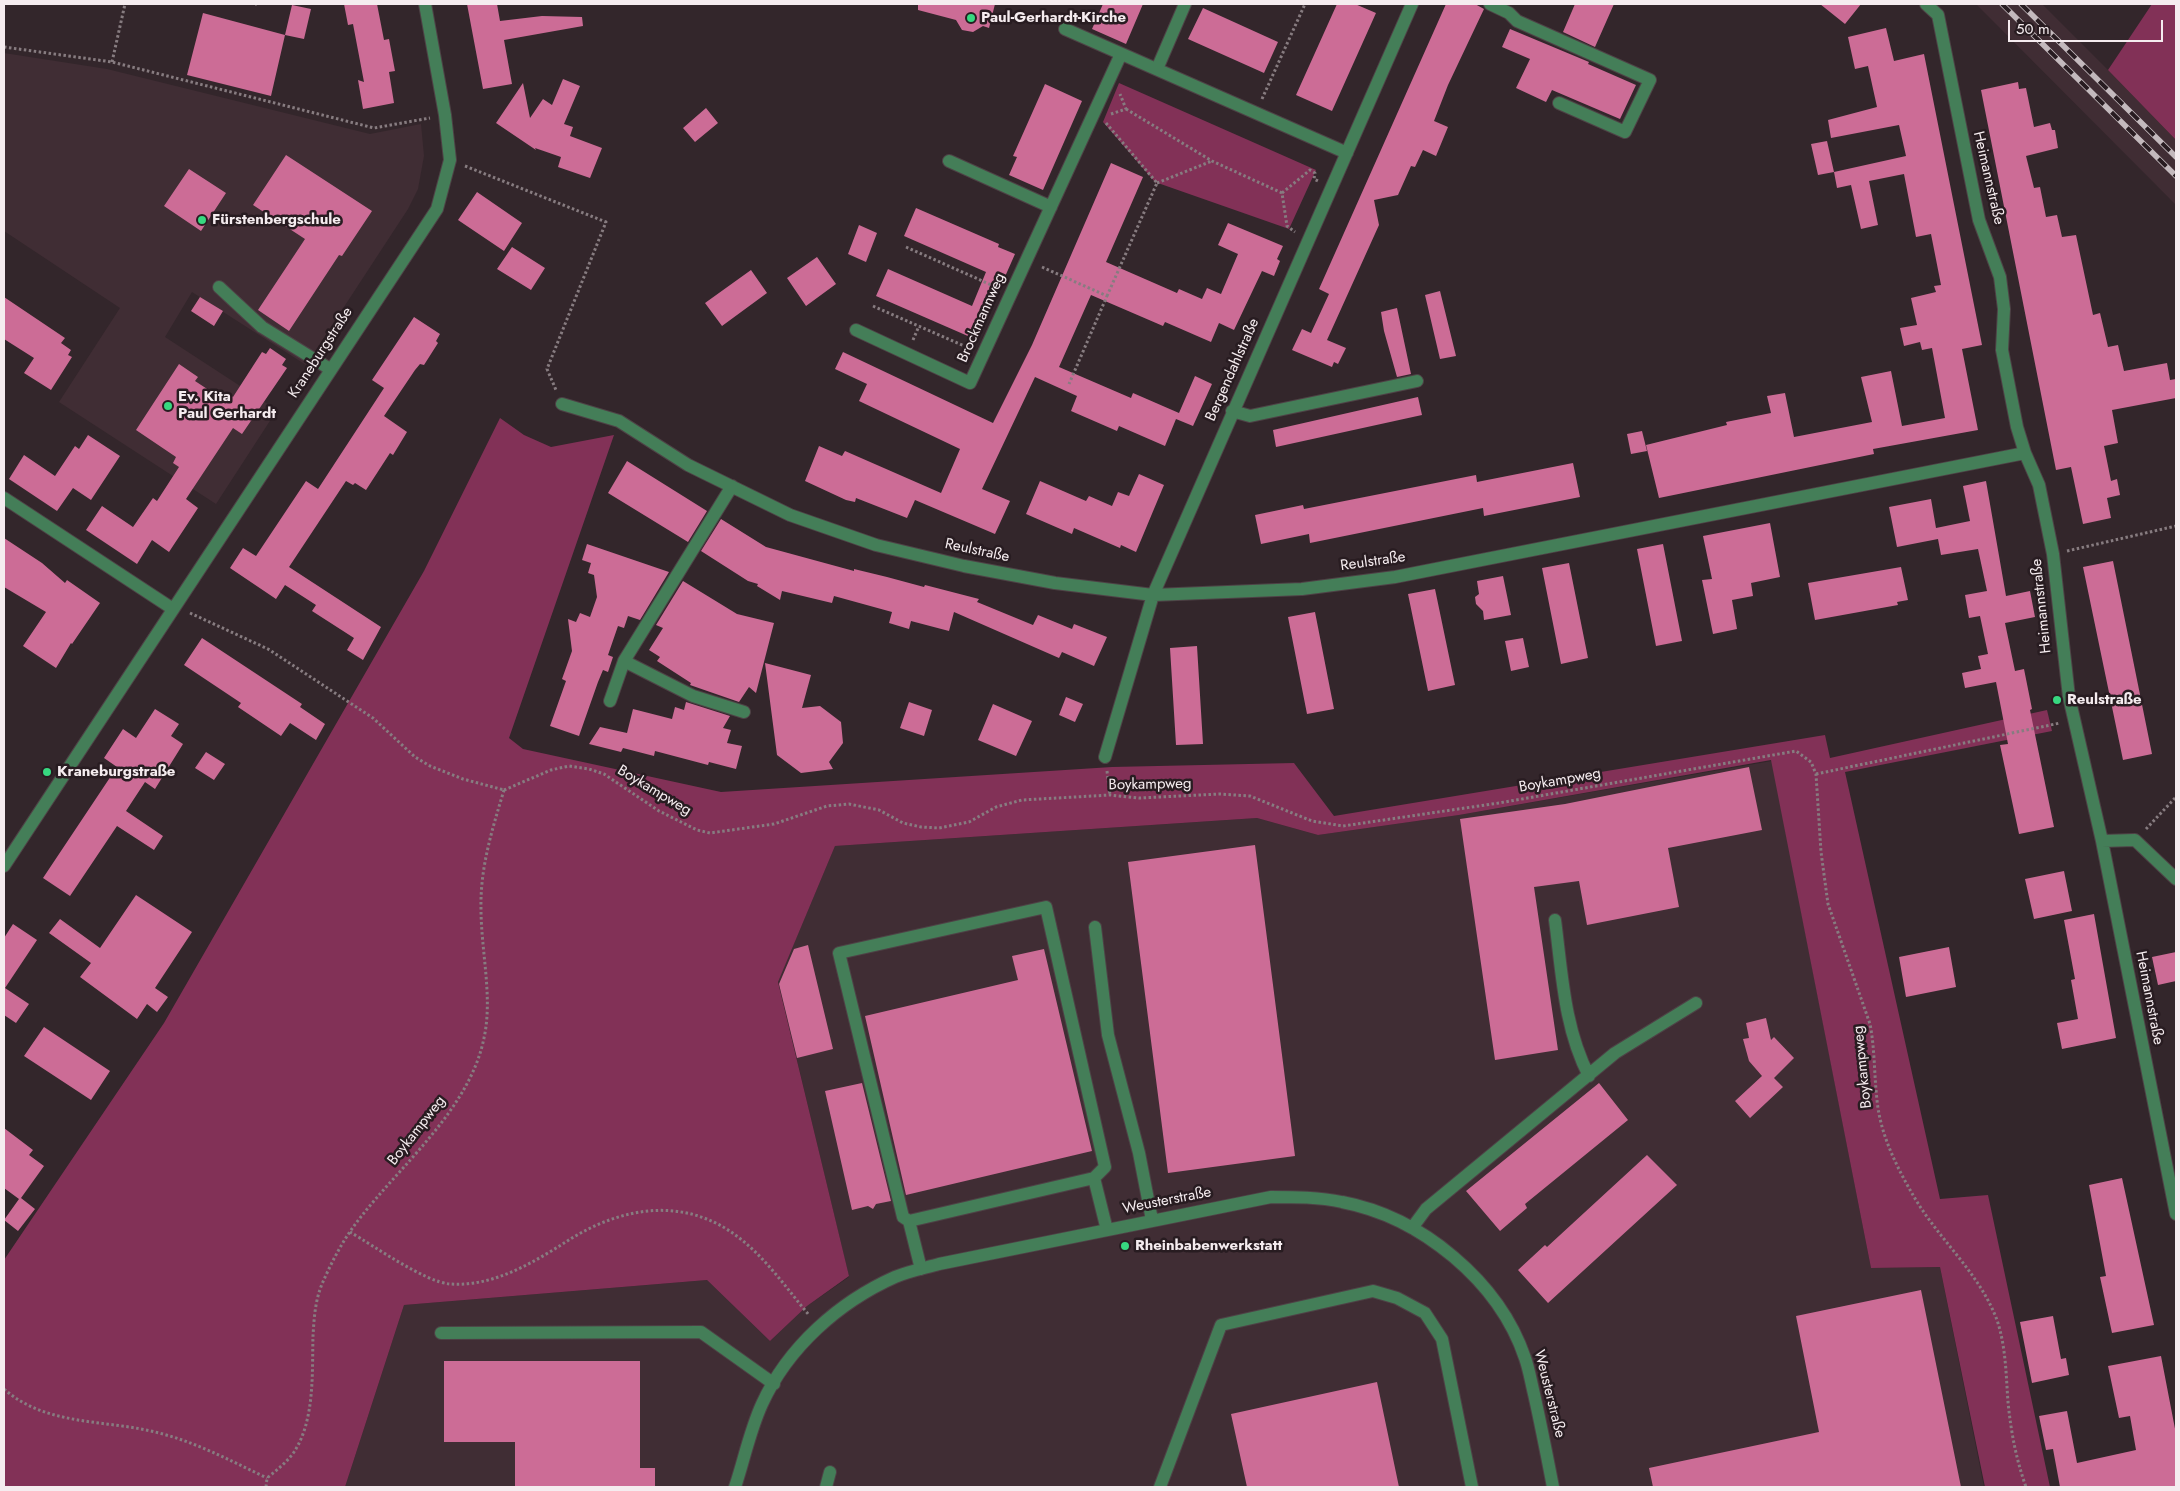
<!DOCTYPE html>
<meta charset="utf-8">
<style>
body{margin:0}
#map{position:relative;width:2180px;height:1491px;overflow:hidden;background:#33262b;font-family:Jost,sans-serif}
canvas{display:block}
.frame{position:absolute;inset:0;border:5px solid #f5ecef;pointer-events:none}
.scale{position:absolute;left:2008px;top:20px;width:155px;height:22px;box-sizing:border-box;border:2px solid #f5ecef;border-top:0;padding-left:6px;font-size:15px;line-height:18px;white-space:nowrap;color:#f5ecef;-webkit-text-stroke:4px #281c21;paint-order:stroke}
</style>
<div id="map">
<canvas width="2180" height="1491"></canvas>
<div class="frame"></div>
<div class="scale">50 m</div>
</div>
<script>
const ctx = document.querySelector('canvas').getContext('2d');
ctx.lineJoin = 'round';
function paint(path, color) { ctx.fillStyle = color; ctx.fill(path, 'evenodd'); }
function stroke(path, color, width, dash) { ctx.strokeStyle = color; ctx.lineWidth = width; ctx.lineCap = dash ? 'butt' : 'round'; ctx.setLineDash(dash || []); ctx.stroke(path); }
function write(font, color, halo, rows, align = 'center') {
  ctx.font = font + ' Jost,sans-serif'; ctx.lineWidth = 5; ctx.setLineDash([]); ctx.textBaseline = 'middle'; ctx.strokeStyle = halo; ctx.fillStyle = color; for (const [text, x, y, turn = 0] of rows) {
    ctx.save(); ctx.translate(x, y); ctx.rotate((+turn || 0) * Math.PI / 180); ctx.textAlign = isNaN(turn) ? turn : align; if (halo) ctx.strokeText(text, 0, 0); ctx.fillText(text, 0, 0); ctx.restore();
  }
}
const built = new Path2D(`
 M1976,4H2042L2108,70L2176,140V205Z
 M4,53L107,69L370,134L421,124L424,156L418,189L408,209L306,365L192,292L165,337L277,410L216,504L59,402L120,308L4,231Z
 M1772,761L1871,1268L1940,1267L1984,1487H345L404,1305L707,1280L770,1341L807,1306L849,1277L778,981L835,846L1257,818L1318,835L1459,815Z`);
const green = new Path2D(`
 M2152,4H2176V140L2108,70Z
 M1119,83L1316,170L1289,229L1155,182L1103,122Z
 M500,418L524,435L551,447L614,435L509,738L523,749L721,792L1112,767L1294,763L1334,816L1825,735L1830,758L2047,710L2052,731L1845,772L1940,1199L1988,1195L2050,1487H1985L1940,1267L1871,1268L1771,760L1459,815L1318,835L1257,818L835,846L778,982L849,1276L807,1306L770,1341L707,1280L404,1305L345,1487H4V1260L164,1023L424,571Z`);
const building = new Path2D(`
 M344,4H377L384,40L389,39L395,71L389,72L394,103L363,109L358,80L364,82L353,24L348,25Z
 M467,4H497L500,21L542,16L582,17L583,26L504,40L512,84L483,89Z
 M918,4H995L989,28L983,26L973,32L962,30L956,20L918,10Z
 M1103,4H1143L1126,44L1092,29Z
 M1337,4H1355L1376,13L1332,111L1296,95Z
 M1446,4H1475L1484,9L1448,85L1434,121L1448,127L1436,156L1423,150L1415,167L1411,166L1398,195L1374,200L1379,225L1327,340L1346,348L1338,364L1334,362L1332,367L1292,350L1302,329L1311,333L1329,294L1319,289Z
 M1575,4H1614L1595,47L1563,32Z
 M1820,4H1861L1845,24Z
 M292,5L311,9L304,39L285,35L271,96L187,75L203,13L285,35Z
 M1203,8L1278,42L1264,73L1188,39Z
 M1886,28L1894,61L1924,54L1982,345L1962,349L1978,430L1873,449L1874,454L1659,498L1646,445L1727,425L1726,422L1771,413L1767,396L1785,393L1794,437L1872,422L1861,377L1891,371L1902,426L1945,418L1932,348L1922,350L1920,342L1904,346L1900,328L1917,325L1911,298L1936,292L1934,286L1941,285L1931,234L1916,237L1904,174L1869,181L1878,225L1861,229L1851,185L1837,188L1834,172L1906,156L1899,125L1831,138L1828,120L1877,107L1868,66L1855,69L1848,37Z
 M1510,29L1589,62L1588,64L1636,85L1620,119L1552,90L1546,102L1516,88L1530,59L1502,47Z
 M563,79L580,86L564,124L573,127L570,136L602,148L590,178L558,167L561,157L535,148L536,150L496,123L523,83L530,118L543,99L552,105Z
 M2018,82L2019,89L2026,88L2034,127L2050,123L2052,130H2055L2058,148L2026,156L2034,188L2040,187L2046,217L2057,215L2062,237L2076,235L2093,315L2100,313L2108,347L2118,345L2124,371L2167,363L2170,380L2176,379V398L2112,410L2118,443L2104,446L2111,481L2117,479L2120,495L2107,498L2111,518L2083,524L2071,467L2056,470L1981,90Z
 M1045,84L1082,101L1043,190L1009,175L1017,157L1013,156Z
 M706,108L718,123L695,142L683,128Z
 M1827,141L1834,172L1818,175L1811,144Z
 M286,155L372,211L342,256L339,255L289,331L258,310L305,239L253,205Z
 M1111,163L1143,177L1106,262L1177,293L1179,289L1202,299L1207,288L1221,294L1238,254L1218,245L1228,223L1283,246L1277,259L1280,261L1274,276L1262,271L1234,330L1219,323L1211,342L1165,322L1163,326L1091,295L1059,367L1131,398L1133,393L1179,413L1195,376L1212,384L1193,426L1176,419L1165,446L1119,426L1117,431L1071,411L1077,396L1035,377L982,489L1010,501L995,534L915,500L907,518L856,498L855,502L846,500L805,481L819,446L842,456L845,451L941,493L960,449L859,401L867,384L835,369L843,352L993,423L1032,345Z
 M189,169L226,193L201,231L164,206Z
 M477,192L522,223L504,251L458,220Z
 M916,208L999,244L998,247L1015,254L977,340L876,296L888,269L972,306L986,272L904,236Z
 M859,225L877,233L866,262L848,254Z
 M512,247L545,268L531,290L497,269Z
 M817,257L836,284L806,306L787,278Z
 M751,270L767,293L722,326L705,303Z
 M1440,291L1456,356L1440,359L1425,295Z
 M4,297L65,338L61,343L71,350L68,355L72,357L51,390L24,373L34,358L4,339Z
 M200,297L223,311L214,326L191,311Z
 M1397,308L1411,374L1397,377L1384,331L1381,312Z
 M414,317L440,334L436,341L438,343L424,365L420,364L415,370L384,416L407,432L393,455L390,453L366,490L355,483L353,485L346,481L289,567L381,627L363,660L347,650L354,638L312,611L316,605L285,585L276,599L230,568L243,548L256,556L306,481L318,489L384,388L372,380Z
 M270,348L286,359L282,365L287,368L242,434L233,428L186,499L198,508L169,552L152,540L137,564L86,530L102,506L133,527L153,498L157,501L179,467L173,463L176,457L136,430L179,364L198,377L195,381L224,400L228,393L233,397L262,352L266,354Z
 M1418,397L1422,415L1276,447L1273,430Z
 M1642,431L1647,451L1631,454L1627,434Z
 M88,435L120,456L91,500L73,488L57,511L9,479L24,455L55,476L75,446L79,449Z
 M627,461L707,511L688,542L608,493Z
 M1573,463L1580,497L1484,516L1483,508L1310,543L1309,534L1261,544L1255,515L1303,505L1304,509L1476,475L1477,482Z
 M1139,474L1164,485L1136,552L1121,545L1120,548L1074,528L1072,534L1026,514L1040,481L1086,501L1089,496L1112,506L1118,492L1129,496Z
 M1986,481L2006,596L2030,591L2035,617L2005,623L2015,671L2024,669L2032,709L2030,710L2054,827L2019,834L2000,745L2008,744L1996,682L1965,688L1962,673L1981,669L1978,656L1988,654L1980,616L1969,618L1965,595L1987,591L1978,549L1941,555L1938,539L1897,547L1889,507L1931,499L1936,528L1970,521L1963,486Z
 M721,519L766,547L854,571V569L887,577L924,587L925,585L979,599L977,602L1033,625L1038,615L1072,629L1074,624L1107,637L1094,666L1062,652L1059,658L954,612L949,631L911,621L909,629L889,623L892,612L834,596L832,603L782,591L780,600L757,586L758,584L748,581L701,551Z
 M1770,523L1780,577L1751,583L1753,596L1732,600L1737,629L1713,634L1702,580L1712,579L1703,536Z
 M4,538L42,563L65,583L67,580L100,603L72,644L71,643L56,668L23,646L46,612L4,587Z
 M587,544L669,572L640,620L628,616L624,628L618,626L608,655L613,657L608,672L603,670L598,682L579,736L550,726L566,681L562,679L572,651L568,619L576,622L580,613L590,617L597,597L594,575L588,573L591,563L582,560Z
 M1663,544L1682,641L1656,646L1637,549Z
 M2113,561L2152,754L2123,760L2083,567Z
 M1569,563L1588,658L1561,664L1542,568Z
 M1901,567L1908,600L1897,602L1898,605L1815,620L1808,583Z
 M1503,576L1511,615L1484,620L1483,611L1476,604L1475,597L1479,594L1477,581Z
 M683,581L737,614L774,623L756,693L749,687L739,702L690,685L691,683L657,661L660,657L649,650L663,628L656,625Z
 M1435,589L1455,685L1428,691L1408,594Z
 M1315,612L1334,709L1307,714L1288,617Z
 M202,638L302,704L300,707L325,724L316,740L290,723L281,736L238,707L241,703L184,665Z
 M1523,638L1529,667L1511,671L1505,641Z
 M1197,646L1203,744L1176,745L1170,648Z
 M765,663L811,675L802,708L820,706L841,722L843,743L829,762L833,769L801,773L777,755Z
 M1066,697L1083,704L1075,722L1059,715Z
 M686,702L730,716L723,728L731,730L727,743L742,746L736,769L709,762L708,765L655,751L654,756L623,748L621,752L589,744L600,727L627,733L633,709L672,719L675,707L684,710Z
 M909,702L932,710L924,736L900,728Z
 M993,704L1032,721L1016,756L978,740Z
 M155,709L179,724L171,736L183,744L155,789L145,782L126,811L163,836L154,850L117,826L70,896L43,878L117,767L104,758L123,729L136,738Z
 M206,752L225,764L214,780L195,768Z
 M1749,767L1762,830L1668,848L1679,907L1587,925L1579,881L1534,887L1558,1050L1495,1060L1460,819L1565,804Z
 M1255,845L1295,1156L1168,1173L1128,862Z
 M2064,871L2072,911L2034,919L2025,879Z
 M136,895L192,932L155,988L168,997L157,1012L147,1004L137,1019L80,977L91,963L49,933L60,919L100,948Z
 M2094,914L2116,1038L2062,1049L2057,1023L2078,1019L2071,980L2075,979L2064,920Z
 M13,924L37,940L5,988L29,1004L16,1023L4,1015V938Z
 M808,945L833,1049L797,1058L779,984L794,949Z
 M1949,947L1956,987L1906,997L1899,957Z
 M1044,949L1092,1151L906,1195L865,1016L1018,980L1012,956Z
 M2176,952V981L2158,985L2152,957Z
 M1766,1018L1771,1040L1774,1037L1794,1058L1774,1078L1783,1087L1750,1118L1735,1101L1762,1076L1749,1061L1743,1039L1749,1038L1746,1023Z
 M44,1027L110,1071L91,1100L24,1056Z
 M862,1083L891,1201L876,1204L873,1209L868,1206L852,1210L825,1091Z
 M1599,1083L1628,1120L1525,1204L1527,1208L1500,1231L1466,1191Z
 M4,1128L33,1150L29,1155L44,1166L21,1198L35,1209L18,1231L4,1220L19,1199L4,1188Z
 M1647,1155L1677,1185L1548,1303L1518,1270L1545,1245L1547,1247Z
 M2122,1178L2154,1325L2112,1333L2100,1277L2106,1276L2089,1185Z
 M1921,1290L1961,1487H1653L1649,1468L1819,1432L1796,1316Z
 M2053,1316L2061,1359L2066,1358L2069,1375L2032,1383L2020,1322Z
 M2161,1356L2176,1434V1487H2060L2053,1449L2046,1450L2039,1416L2067,1411L2077,1463L2136,1450L2130,1416L2119,1418L2108,1366Z
 M444,1361H640V1468H655V1487H515V1442H444Z
 M1377,1382L1399,1487H1247L1231,1414Z`);
const path = new Path2D(`
 M256,4L257,5
 M4,47L112,62L374,128L430,118
 M112,62L125,4
 M1262,99L1305,4
 M1126,109L1212,161L1282,193L1287,226L1295,232
 M1111,114L1126,109L1120,94
 M1106,123L1157,183L1107,296
 M465,166L606,222L547,369L556,390
 M1157,183L1212,161
 M1282,193L1310,170L1315,173L1314,179L1318,181
 M906,247L996,287
 M1042,267L1107,296L1069,384
 M873,306L969,348
 M913,340L919,326
 M2067,551L2176,526
 M190,613L268,649L373,718L415,757L430,766L463,779L504,790
 M1107,771L1110,795
 M1816,774L2060,723
 M504,790L551,770L569,766L589,769L604,774L659,811L697,830L710,833L774,824L827,806L849,804L879,810L903,823L921,827L939,828L969,822L996,807L1022,800L1110,795L1139,798L1220,794L1250,796L1312,821L1343,826L1499,803L1796,751L1811,762L1816,774L1821,852L1828,904L1870,1024C1875,1050 1874,1074 1877,1100C1880,1133 1896,1166 1913,1195C1938,1239 1979,1272 1997,1320C2006,1347 2006,1375 2008,1402C2011,1432 2016,1459 2026,1487
 M2146,829L2176,797
 M350,1232C374,1246 425,1282 450,1284C495,1287 536,1261 572,1238C625,1206 686,1197 738,1237C766,1258 787,1289 809,1315
 M4,1389C47,1427 107,1419 159,1433C198,1443 231,1461 267,1478
 M266,1487L267,1478C277,1470 287,1462 294,1452C315,1420 312,1373 313,1336C314,1319 315,1301 322,1284C332,1261 344,1238 360,1218C402,1164 470,1108 484,1038C493,997 481,951 481,909C480,868 492,830 504,790`);
const minor = new Path2D(`
 M1490,4L1509,13L1517,21L1650,80L1625,132L1559,103
 M1926,4L1938,15L1979,220L2000,277L2004,309L2002,350L2017,427L2025,453L2039,485L2053,554L2069,697L2102,841L2176,1214
 M1065,29L1347,153
 M1157,69L1185,4
 M949,161L1051,207
 M219,287L262,327L330,369
 M856,330L970,383L1121,54
 M562,404L619,421L688,465L790,515L876,545L964,566L1055,583L1153,595L1302,589L1395,577L2025,453
 M1232,411L1250,416L1417,381
 M4,498L173,609
 M624,661L693,696L744,712
 M610,701L624,661L732,486
 M1105,757L1153,595L1412,4
 M2102,841L2135,840L2176,879
 M4,866L437,209L450,160L445,115L425,4
 M1555,920C1562,973 1564,1028 1589,1076
 M1095,927L1108,1035L1139,1153L1152,1220
 M909,1221L903,1217L839,953L1046,907L1105,1167L1094,1178
 M1412,1228L1426,1209L1615,1053L1696,1003
 M921,1269L909,1221L1094,1178L1107,1230
 M441,1333L701,1332L774,1384
 M735,1487C744,1460 750,1430 762,1404C788,1347 839,1302 895,1277C909,1271 925,1268 939,1264L1271,1197C1295,1197 1319,1197 1342,1202C1421,1217 1499,1281 1525,1358C1529,1369 1531,1382 1534,1394C1541,1425 1547,1456 1553,1487
 M826,1487L830,1472
 M1160,1487L1221,1325L1373,1291L1397,1298L1425,1313L1442,1339L1472,1487`);
const rail = new Path2D(`
 M2002,4L2176,176
 M2021,4L2176,157`);
const markers = [
 [971,18,5,"#37d880"],
 [202,220,5,"#37d880"],
 [168,406,5,"#37d880"],
 [2057,700,5,"#37d880"],
 [47,772,5,"#37d880"],
 [1125,1246,5,"#37d880"]
];
const poiNames = [
 ["Paul-Gerhardt-Kirche",981,18],
 ["Fürstenbergschule",212,220],
 ["Ev. Kita",178,397],
 ["Paul Gerhardt",178,414],
 ["Reulstraße",2067,700],
 ["Kraneburgstraße",57,772],
 ["Rheinbabenwerkstatt",1135,1246]
];
const streetNames = [
 ["Heimannstraße",1988,178,77],
 ["Brockmannweg",982,318,-66],
 ["Kraneburgstraße",321,353,-57],
 ["Bergendahlstraße",1233,370,-66],
 ["Reulstraße",977,551,12],
 ["Reulstraße",1373,562,-8],
 ["Heimannstraße",2042,606,-96],
 ["Boykampweg",1560,781,-10],
 ["Boykampweg",1150,785,-1],
 ["Boykampweg",654,791,31],
 ["Heimannstraße",2149,998,79],
 ["Boykampweg",1863,1067,-96],
 ["Boykampweg",417,1131,-52],
 ["Weusterstraße",1167,1201,-11],
 ["Weusterstraße",1549,1394,76]
];
paint(built, '#402d34');
paint(green, '#823157');
paint(building, '#cc6c96');
stroke(minor, '#4e4246', 14);
stroke(path, '#877c80', 3, [2.5, 2.5]);
stroke(minor, '#447e58', 12);
stroke(rail, '#c3b9bd', 5.5);
stroke(rail, '#281c21', 4, [11]);
for (const [x, y, r, color] of markers) { const dot = new Path2D(); dot.arc(x, y, r, 0, 2 * Math.PI); ctx.fillStyle = color; ctx.fill(dot); stroke(dot, '#281c21', 2); }
write('bold 15px', '#f5ecef', '#281c21', poiNames, 'left');
write('15px', '#f5ecef', '#281c21', streetNames);
</script>
